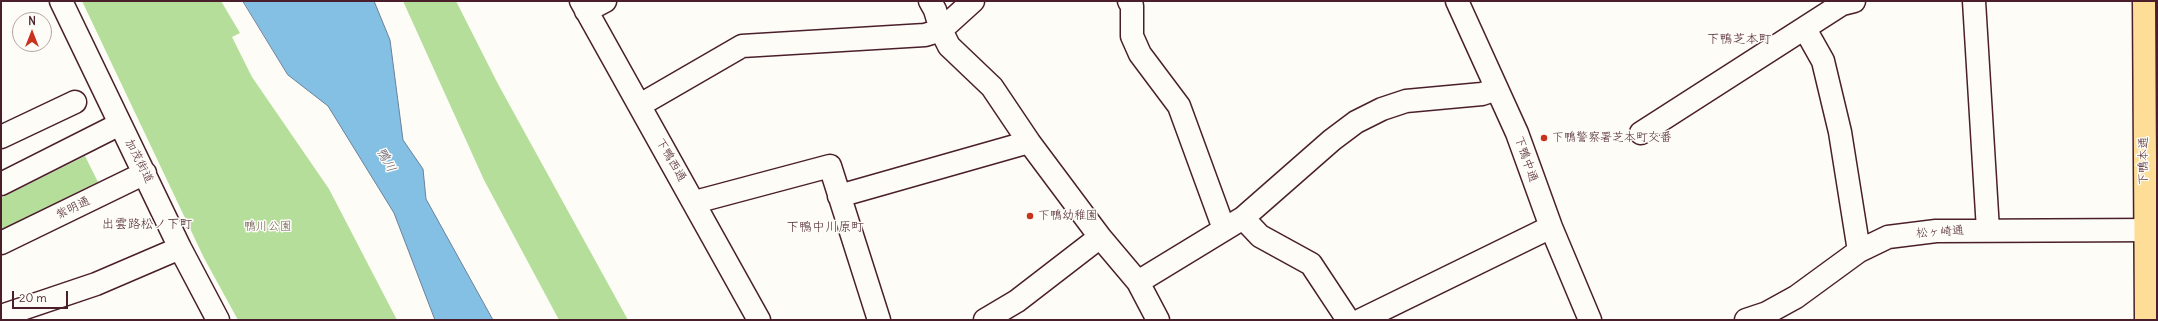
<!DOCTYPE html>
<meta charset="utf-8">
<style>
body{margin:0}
#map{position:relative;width:2158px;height:321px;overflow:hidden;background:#fdfcf7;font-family:Delius,sans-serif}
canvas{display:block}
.frame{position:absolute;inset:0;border:2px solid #4a1f2b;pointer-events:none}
.north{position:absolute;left:12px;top:12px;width:40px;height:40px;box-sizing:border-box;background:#fdfcf7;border:1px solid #b5a4a5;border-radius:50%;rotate:0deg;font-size:11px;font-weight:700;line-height:16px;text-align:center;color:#4a1f2b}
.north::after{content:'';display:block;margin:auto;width:14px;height:18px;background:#c8321e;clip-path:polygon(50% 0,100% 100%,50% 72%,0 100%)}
.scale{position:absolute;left:12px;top:291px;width:56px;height:18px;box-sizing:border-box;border:2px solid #4a1f2b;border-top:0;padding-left:5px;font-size:12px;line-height:14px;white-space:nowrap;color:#4a1f2b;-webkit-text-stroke:3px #fdfcf7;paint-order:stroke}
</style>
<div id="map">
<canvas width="2158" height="321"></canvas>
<div class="frame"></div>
<div class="north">N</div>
<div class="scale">20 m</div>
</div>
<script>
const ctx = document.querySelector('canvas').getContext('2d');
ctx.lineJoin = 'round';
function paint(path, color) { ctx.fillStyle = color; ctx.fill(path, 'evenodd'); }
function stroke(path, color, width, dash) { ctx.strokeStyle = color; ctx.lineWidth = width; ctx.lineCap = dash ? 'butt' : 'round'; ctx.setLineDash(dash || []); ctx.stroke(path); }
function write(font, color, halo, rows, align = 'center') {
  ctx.font = font + ' Delius,"Klee One",sans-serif'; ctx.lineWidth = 3; ctx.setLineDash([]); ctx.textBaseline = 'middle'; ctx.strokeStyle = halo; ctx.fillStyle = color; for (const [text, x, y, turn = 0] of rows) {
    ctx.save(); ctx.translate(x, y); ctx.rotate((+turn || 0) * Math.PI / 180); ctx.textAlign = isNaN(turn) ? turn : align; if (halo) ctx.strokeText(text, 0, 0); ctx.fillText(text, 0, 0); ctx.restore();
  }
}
const green = new Path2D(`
 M82,1H221L240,33L232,37L252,77L329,189L397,320H238L204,258Z
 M403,1H456L498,84L628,320H559L484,180Z
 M85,156L98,182L1,230V198Z`);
const water = new Path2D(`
 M243,1H374L390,40L403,140L423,169L426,199L493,320H435L394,213L328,106L288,75Z`);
const minor = new Path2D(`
 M61,1L180,248L218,320
 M581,1L759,320
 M973,1L941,30L949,46L992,87L1029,142L1100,237L1138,282L1158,320
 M1129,1L1132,6V36L1140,54L1179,106L1224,229
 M1457,1L1517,133L1551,227L1590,320
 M1974,1L1988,230
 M586,11L605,1
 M1805,29L1823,61L1840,132L1859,251
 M640,105L742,46L925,35L941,30L935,10L930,1
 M1641,133L1842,4L1854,1
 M1,137L75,102
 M1,184L120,124
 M839,196L1029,142
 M695,202L830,166L879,320
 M1243,218L1260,236L1311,264L1348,320
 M1,243L145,173
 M1138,282L1243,218L1332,140L1356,122L1382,109L1406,101L1482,94L1497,89
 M1,316L96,284L180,248
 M985,320L1017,301L1100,237
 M1361,320L1551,227
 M1746,320L1767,313L1796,297L1859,251L1888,237L1936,231L2157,230`);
const major = new Path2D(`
 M2144,1L2146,320`);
const markers = [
 [1544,138,4,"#c8321e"],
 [1030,216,4,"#c8321e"]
];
const poiNames = [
 ["下鴨警察署芝本町交番",1552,138],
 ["下鴨幼稚園",1038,216]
];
const streetNames = [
 ["下鴨中通",1526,159,71],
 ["下鴨西通",671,160,60],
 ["加茂街道",139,161,63],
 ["下鴨本通",2144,161,-90],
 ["紫明通",73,208,-26],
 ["松ヶ崎通",1940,232,-4]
];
const parkNames = [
 ["鴨川公園",268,227]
];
const neighbourhoodNames = [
 ["下鴨芝本町",1739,39],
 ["出雲路松ノ下町",147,224],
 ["下鴨中川原町",825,227]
];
const waterNames = [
 ["鴨川",386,160,61]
];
paint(green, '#b6de9b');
paint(water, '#83c0e3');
stroke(water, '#6c8099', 1);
stroke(minor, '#4a1f2b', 25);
stroke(major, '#4a1f2b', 25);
stroke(minor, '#fdfcf7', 22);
stroke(major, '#fedd96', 22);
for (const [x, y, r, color] of markers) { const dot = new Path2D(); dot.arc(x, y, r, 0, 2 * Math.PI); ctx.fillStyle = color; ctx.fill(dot); stroke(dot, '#fdfcf7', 1.5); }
write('12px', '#4a1f2b', '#fdfcf7', poiNames, 'left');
write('12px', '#4a1f2b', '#fdfcf7', streetNames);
write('12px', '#6a584d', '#fdfcf7', parkNames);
write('13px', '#4a1f2b', '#fdfcf7', neighbourhoodNames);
write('italic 13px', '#5e576b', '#fdfcf7', waterNames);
</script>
